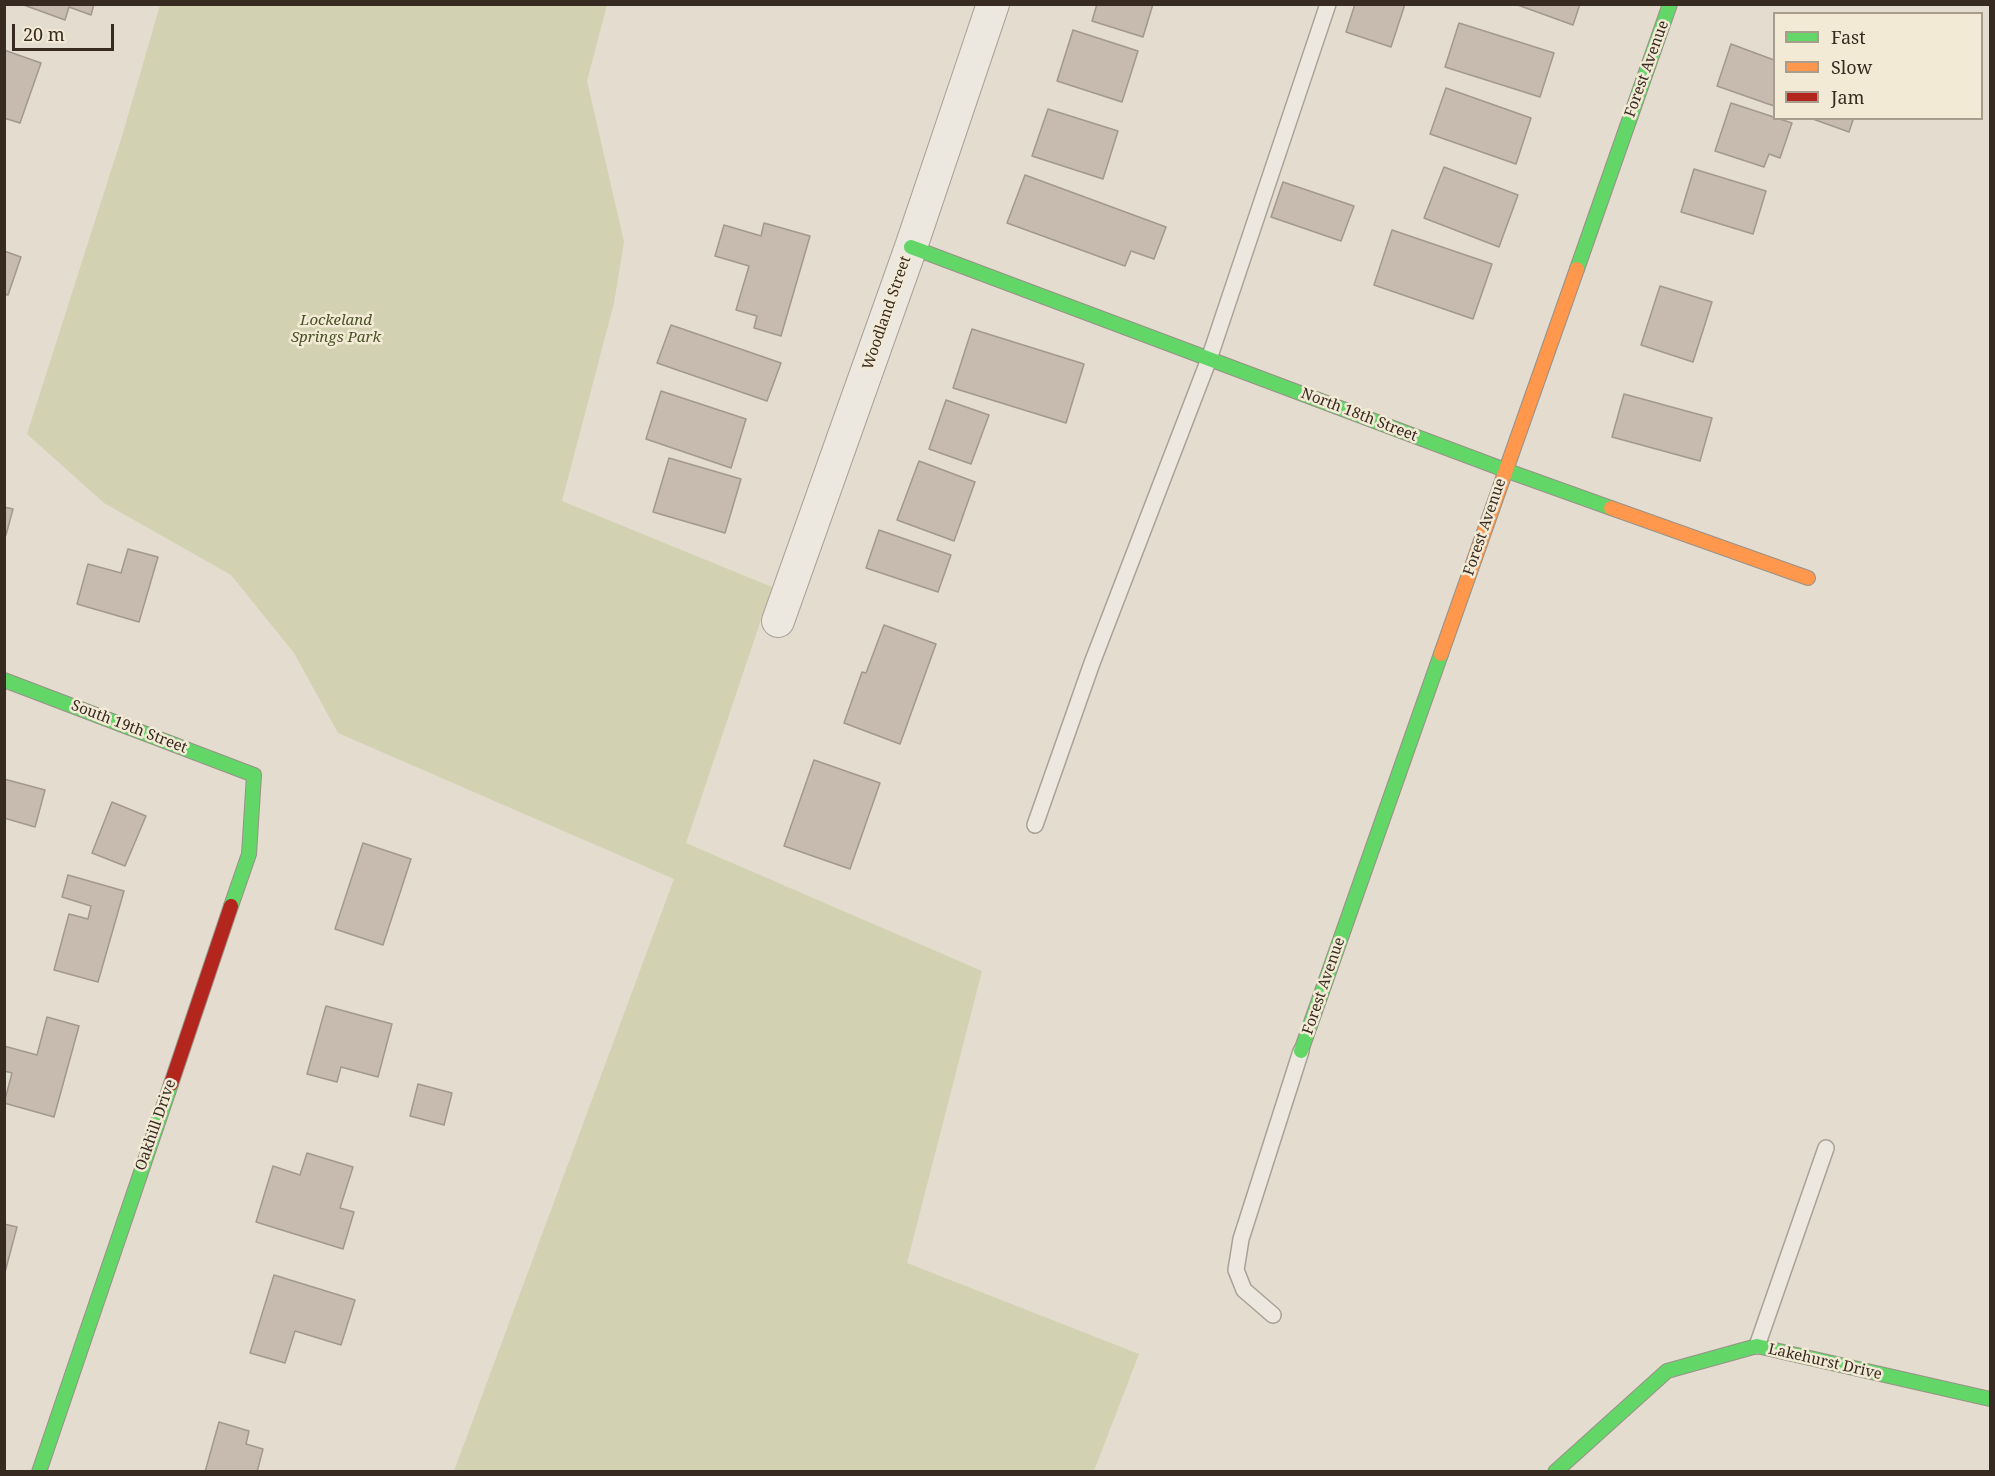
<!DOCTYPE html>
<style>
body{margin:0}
#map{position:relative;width:1995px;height:1476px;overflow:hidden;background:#e3dccf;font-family:"Noto Serif",serif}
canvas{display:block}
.frame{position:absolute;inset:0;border:6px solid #372a20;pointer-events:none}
.legend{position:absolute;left:1773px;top:12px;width:210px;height:108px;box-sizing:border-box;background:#f3ead6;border:2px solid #a89d8d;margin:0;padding:8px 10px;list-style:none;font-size:18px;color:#372a20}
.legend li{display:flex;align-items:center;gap:12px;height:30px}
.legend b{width:30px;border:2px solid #a89d8d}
.scale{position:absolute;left:12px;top:24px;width:102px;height:27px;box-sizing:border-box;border:3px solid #372a20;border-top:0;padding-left:8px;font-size:18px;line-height:21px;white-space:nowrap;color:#372a20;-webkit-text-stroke:4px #f3ead6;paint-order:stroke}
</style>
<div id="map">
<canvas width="1995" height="1476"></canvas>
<div class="frame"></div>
<ul class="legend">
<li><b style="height:8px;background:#63d668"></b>Fast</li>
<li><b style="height:8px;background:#ff974d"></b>Slow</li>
<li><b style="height:8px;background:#b3261e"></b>Jam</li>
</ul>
<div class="scale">20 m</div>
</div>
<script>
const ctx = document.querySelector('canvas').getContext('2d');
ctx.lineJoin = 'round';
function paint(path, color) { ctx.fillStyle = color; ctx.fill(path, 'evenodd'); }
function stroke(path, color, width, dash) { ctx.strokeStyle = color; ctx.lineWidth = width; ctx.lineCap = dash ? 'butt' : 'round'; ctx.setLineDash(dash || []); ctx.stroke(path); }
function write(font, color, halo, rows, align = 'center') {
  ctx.font = font + ' "Noto Serif",serif'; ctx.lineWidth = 5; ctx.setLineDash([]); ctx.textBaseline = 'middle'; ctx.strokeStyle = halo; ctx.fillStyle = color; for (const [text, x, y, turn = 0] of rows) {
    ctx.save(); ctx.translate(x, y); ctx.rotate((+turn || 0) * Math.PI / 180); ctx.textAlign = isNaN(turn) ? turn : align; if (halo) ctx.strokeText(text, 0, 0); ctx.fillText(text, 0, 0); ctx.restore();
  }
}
const green = new Path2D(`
 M160,5H607L587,81L624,242L614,303L562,501L772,587L686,843L982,971L907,1263L1139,1354L1094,1471H454L674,879L338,733L294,653L231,575L104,503L27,434L123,133Z`);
const building = new Path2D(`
 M21,4H94L91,15L69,7L65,20Z
 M1097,4H1153L1143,37L1092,21Z
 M1355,4H1405L1391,47L1346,32Z
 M1515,4H1580L1573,25Z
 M1459,23L1554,53L1540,97L1445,67Z
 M1073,30L1138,51L1122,102L1057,81Z
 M1731,44L1774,60V106L1717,86Z
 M4,50L41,63L20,123L4,118Z
 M1446,88L1531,118L1516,164L1430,134Z
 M1731,103L1792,123L1780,158L1769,154L1764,167L1715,151Z
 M1048,109L1118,131L1103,179L1032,156Z
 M1810,118H1849L1853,120L1849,132Z
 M1444,167L1518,195L1499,247L1424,218Z
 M1694,169L1766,191L1753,234L1681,212Z
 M1025,175L1166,227L1154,259L1131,251L1125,266L1007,223Z
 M1283,182L1354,206L1341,241L1271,217Z
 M764,223L810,236L781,336L754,328L757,316L736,310L749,266L715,256L724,225L761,236Z
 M1392,230L1492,264L1473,319L1374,285Z
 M4,251L21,257L8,295L4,294Z
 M1660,286L1712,302L1693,362L1641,345Z
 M671,325L781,363L767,401L657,363Z
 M972,329L1084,364L1066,423L953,388Z
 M661,391L746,419L731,468L646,439Z
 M1624,394L1712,418L1700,461L1612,437Z
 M946,400L989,415L971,464L929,449Z
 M669,458L741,479L725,533L653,512Z
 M919,461L975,482L954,541L897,520Z
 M4,507L13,509L6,535H4Z
 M879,530L951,555L938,592L866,568Z
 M128,549L158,557L139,622L77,604L88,564L121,573Z
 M884,625L936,644L900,744L844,723L862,672L866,673Z
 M814,760L880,783L850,869L784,846Z
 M4,779L45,790L35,827L4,818Z
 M112,802L146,816L125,866L92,853Z
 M363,843L411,859L383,945L335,929Z
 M68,875L124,891L98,982L54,970L69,914L88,919L91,906L62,897Z
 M326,1006L392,1024L378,1077L341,1067L337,1082L307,1074Z
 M47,1017L79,1026L54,1117L4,1103L12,1073L4,1071V1046L37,1055Z
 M418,1084L452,1093L444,1125L410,1116Z
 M307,1153L353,1167L340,1208L354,1212L343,1249L256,1222L273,1166L300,1175Z
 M4,1224L17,1227L4,1276Z
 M274,1275L355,1300L341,1345L295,1331L285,1363L250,1353Z
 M219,1422L249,1431L246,1444L263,1449L257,1472H205Z`);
const lane = new Path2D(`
 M1035,825L1092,663L1209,359L1328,4
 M1273,1315L1244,1290L1236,1270L1241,1239L1301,1051
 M1757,1346L1826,1148`);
const street = new Path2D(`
 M778,621L911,247L993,4`);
const fast = new Path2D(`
 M911,247L1505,470L1611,508
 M1577,269L1670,4
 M4,680L254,775L249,854L231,906
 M1301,1051L1441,654
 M39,1472L171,1084
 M1555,1472L1667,1371L1757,1346L1990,1399`);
const slow = new Path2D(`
 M1611,508L1808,578
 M1441,654L1577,269`);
const jam = new Path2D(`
 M171,1084L231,906`);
const streetNames = [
 ["Forest Avenue",1647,69,-70],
 ["Woodland Street",887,313,-71],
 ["North 18th Street",1359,415,21],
 ["Forest Avenue",1485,527,-71],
 ["South 19th Street",129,727,21],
 ["Forest Avenue",1324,986,-71],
 ["Oakhill Drive",156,1125,-71],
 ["Lakehurst Drive",1825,1362,13]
];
const parkNames = [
 ["Lockeland",336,321],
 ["Springs Park",336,338]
];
paint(green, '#d2d2b2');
paint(building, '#c7bbb0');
stroke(building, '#a3988e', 1.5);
stroke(lane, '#a9a197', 18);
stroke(street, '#a9a197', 34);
stroke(fast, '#989188', 16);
stroke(slow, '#989188', 16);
stroke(jam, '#989188', 16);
stroke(lane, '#ece8e0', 15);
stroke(street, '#ece8e0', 32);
stroke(fast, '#63d668', 14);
stroke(slow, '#ff974d', 14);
stroke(jam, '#b3261e', 14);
write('15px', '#372a20', '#f3ead6', streetNames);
write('italic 15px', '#495228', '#f3ead6', parkNames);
</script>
